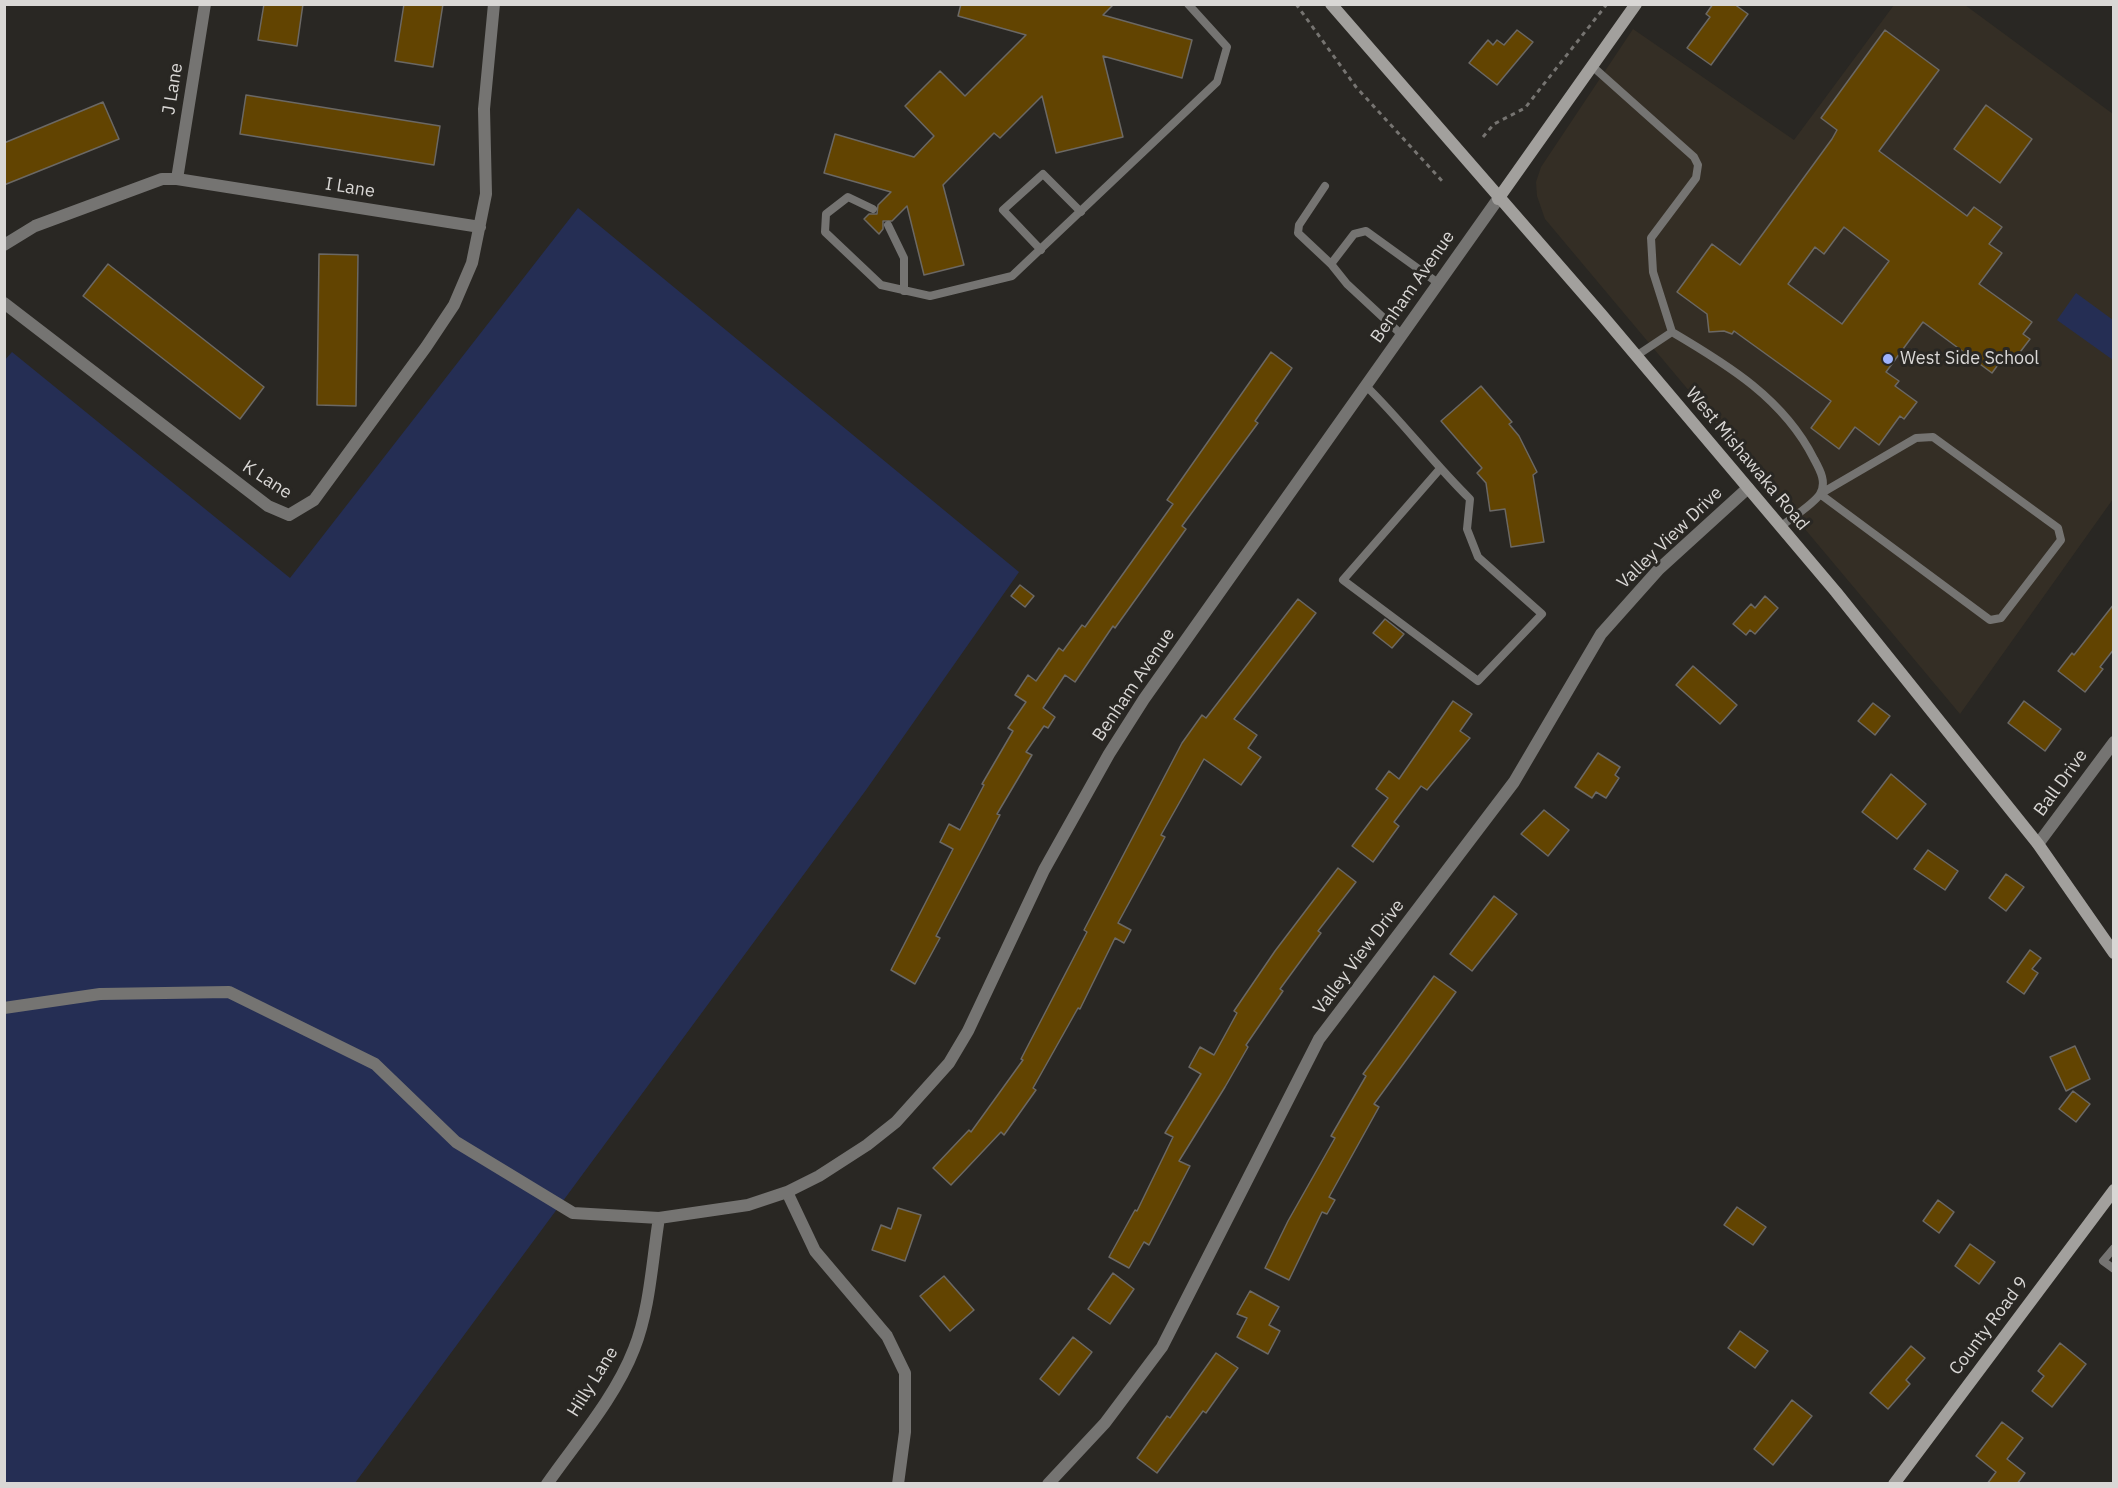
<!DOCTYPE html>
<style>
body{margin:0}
#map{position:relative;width:2118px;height:1488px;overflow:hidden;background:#292723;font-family:"IBM Plex Sans",sans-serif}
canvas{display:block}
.frame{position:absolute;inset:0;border:6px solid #d9d7d5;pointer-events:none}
</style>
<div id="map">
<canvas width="2118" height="1488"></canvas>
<div class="frame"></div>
</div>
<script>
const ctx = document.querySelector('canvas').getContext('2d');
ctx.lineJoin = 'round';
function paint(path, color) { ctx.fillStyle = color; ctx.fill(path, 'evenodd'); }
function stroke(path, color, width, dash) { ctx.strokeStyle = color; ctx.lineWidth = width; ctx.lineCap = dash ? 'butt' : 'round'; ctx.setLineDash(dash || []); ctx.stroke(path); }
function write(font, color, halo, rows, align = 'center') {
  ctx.font = font + ' "IBM Plex Sans",sans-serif'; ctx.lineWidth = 6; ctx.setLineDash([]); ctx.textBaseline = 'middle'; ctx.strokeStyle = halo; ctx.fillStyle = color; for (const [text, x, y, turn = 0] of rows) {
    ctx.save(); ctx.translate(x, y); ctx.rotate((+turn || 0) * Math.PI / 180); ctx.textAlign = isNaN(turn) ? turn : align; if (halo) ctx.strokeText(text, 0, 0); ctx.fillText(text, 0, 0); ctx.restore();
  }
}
const built = new Path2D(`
 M1894,5H1965L2113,114V499L1960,714L1545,219L1537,196L1536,182L1541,167L1633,29L1794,140Z`);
const green = new Path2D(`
 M578,208L1019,572L866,790L355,1483H5L4,361L12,352L290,578Z
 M2076,293L2113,320V360L2057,320Z`);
const building = new Path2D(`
 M264,4H303L297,46L258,40Z
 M404,4H443L433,67L395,61Z
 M961,4H1114L1103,15L1192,40L1182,78L1103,56L1123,137L1056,153L1042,96L1000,138L994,133L943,185L964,265L924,275L907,206L892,221H883V229L879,234L864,219L869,214H877L878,205L891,192L824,173L835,134L914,157L934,136L905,106L940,71L965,96L1026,35L958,16Z
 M1713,4H1734L1748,14L1711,65L1687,48L1710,17L1706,14Z
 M1517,30L1533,42L1497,85L1469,63L1488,40L1493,45L1497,40L1504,45Z
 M1885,30L1939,70L1879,151L1967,216L1974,207L2002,227L1989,244L2002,253L1979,284L2032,322L2023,334L2030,339L2011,364L2003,358L1992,373L1923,322L1886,372L1899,381L1895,386L1917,402L1904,419L1900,416L1879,445L1855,427L1839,449L1811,428L1831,401L1734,331L1732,334L1724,331L1709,332L1707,314L1677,292L1712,244L1740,265L1832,139L1837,130L1821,118ZM1844,227L1889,261L1842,324L1788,284L1815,247L1824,254Z
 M246,95L440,126L434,165L240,134Z
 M103,102L119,139L4,185V143Z
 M1986,105L2032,139L2000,183L1954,149Z
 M319,254L358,255L356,406L317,405Z
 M108,264L264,387L240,419L83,296Z
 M1271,352L1292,368L1255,421L1258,423L1182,526L1186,529L1115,628L1113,626L1075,682L1065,675L1043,708L1055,717L1048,728L1044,726L1026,752L1032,755L997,814L1000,815L936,936L940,938L915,984L891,970L953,849L940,842L949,824L960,830L984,785L982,784L1013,731L1008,728L1026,702L1015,695L1028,675L1036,681L1059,648L1063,651L1082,625L1085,627L1173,504L1167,500Z
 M1481,386L1512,422L1509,424L1519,436L1537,472L1533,475L1544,542L1511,547L1505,509L1490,511L1486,483L1477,473L1482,468L1441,421Z
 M1020,585L1034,596L1025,607L1011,596Z
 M1765,596L1778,608L1755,634L1750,630L1746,635L1733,624L1751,604L1755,608Z
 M1298,599L1316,613L1234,719L1257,735L1248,748L1261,757L1241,785L1204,759L1161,835L1165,837L1118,923L1131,930L1124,943L1115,938L1080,1009L1078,1008L1033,1088L1036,1090L1004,1135L1001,1132L951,1185L933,1168L969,1130L971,1132L1023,1060L1021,1059L1087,932L1084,930L1182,743L1202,715L1206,718Z
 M2114,604V649L2100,667L2103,669L2085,692L2058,671L2072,653L2074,655Z
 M1385,619L1404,634L1392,648L1373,633Z
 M1693,666L1737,705L1720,724L1676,685Z
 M1453,701L1472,714L1460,731L1470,738L1427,790L1421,786L1394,822L1399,826L1373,862L1352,846L1388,798L1376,789L1389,771L1399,779Z
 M2024,701L2061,729L2045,751L2008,723Z
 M1873,703L1890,716L1875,735L1858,721Z
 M1598,753L1620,767L1615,775L1619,778L1606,798L1596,792L1592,798L1575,787Z
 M1891,774L1926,804L1897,839L1862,812Z
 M1544,810L1569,830L1548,856L1521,834Z
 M1928,850L1958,871L1945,890L1914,869Z
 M1338,868L1356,882L1318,931L1321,933L1280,989L1283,991L1246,1045L1248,1047L1225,1087L1179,1161L1190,1166L1149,1245L1144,1242L1129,1268L1109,1257L1135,1210L1137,1211L1173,1137L1165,1133L1201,1074L1189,1067L1200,1047L1214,1055L1237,1013L1234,1011L1275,951Z
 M2006,874L2024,887L2006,911L1989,898Z
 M1494,896L1517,914L1472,971L1450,954Z
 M2030,950L2041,958L2032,969L2038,973L2024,994L2007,982Z
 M1434,976L1456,992L1374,1104L1379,1107L1329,1197L1335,1200L1327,1214L1322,1212L1289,1280L1265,1268L1288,1221L1335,1138L1331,1136L1366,1076L1363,1074Z
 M2075,1046L2090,1079L2066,1091L2050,1057Z
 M2073,1091L2090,1104L2076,1122L2059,1109Z
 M1938,1200L1954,1212L1939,1233L1923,1221Z
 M1737,1207L1766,1227L1753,1245L1724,1225Z
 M898,1208L921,1215L905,1261L872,1250L881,1225L891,1229Z
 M1970,1244L1995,1262L1979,1284L1955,1266Z
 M1113,1273L1134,1289L1110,1324L1088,1309Z
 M944,1276L974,1310L950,1331L920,1296Z
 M1250,1291L1279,1307L1269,1325L1280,1331L1268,1354L1237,1337L1247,1318L1237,1314Z
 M1740,1331L1768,1351L1755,1368L1728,1348Z
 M1073,1337L1092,1352L1059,1395L1040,1379Z
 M2060,1343L2086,1364L2052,1407L2032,1391L2044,1376L2038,1371Z
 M1911,1346L1925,1358L1906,1380L1910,1384L1888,1409L1870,1393Z
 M1216,1353L1238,1368L1206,1413L1203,1411L1157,1473L1137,1458L1167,1416L1170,1418Z
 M1792,1400L1812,1416L1773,1465L1754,1449Z
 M2002,1422L2023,1438L2007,1459L2025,1473L2017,1484H1987L1996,1472L1976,1456Z`);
const path = new Path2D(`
 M1296,4L1356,87L1444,183
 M1483,137L1494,124L1525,108L1607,4`);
const lane = new Path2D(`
 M1592,66L1694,157L1698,165L1696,178L1651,238L1653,272L1672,332
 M1325,186L1299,225L1298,233L1331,264
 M873,209L848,197L826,214L825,232L881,285L930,296L1012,276L1217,82L1227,47L1188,4
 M888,225L904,258V291
 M1041,250L1003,210L1043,174L1081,212
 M1402,335L1347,284L1331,264L1354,234L1366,231L1438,283
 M1636,356L1672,332C1728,365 1784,399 1814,459C1820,470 1827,482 1820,494C1814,504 1790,519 1780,527
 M1366,386C1403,422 1433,463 1470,499L1467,529L1478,557L1542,614L1478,681L1343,580L1439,470
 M1933,437L2058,528L2061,540L2001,618L1990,620L1820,494L1916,438Z
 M2114,1248L2103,1261L2114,1269`);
const street = new Path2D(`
 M177,179L205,4
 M4,245L35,226L162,179H177L480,227
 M4,303L268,506L289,515L314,500L426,347L454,305L472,263L486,194L484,109L494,4
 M2038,844L2114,742
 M4,1008L100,994L229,992L375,1064L456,1142L573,1213L659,1218L748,1205L787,1192L819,1176L867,1145L896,1122L949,1063L968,1031L1044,870L1109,754L1144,699L1498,199
 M787,1192L815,1251L887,1336L905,1373V1432L898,1484
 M547,1484C577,1441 615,1398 634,1349C650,1309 652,1261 659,1218
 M1048,1484L1105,1423L1162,1347L1319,1039L1514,782L1601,634L1659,569L1748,488`);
const secondary = new Path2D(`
 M1331,4L1601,314L1836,592L2038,844L2114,953
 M1498,199L1636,4
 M1894,1484L2114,1190`);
const markers = [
 [1888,359,6,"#9eb3fd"]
];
const streetNames = [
 ["J Lane",173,89,-81],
 ["I Lane",350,188,9],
 ["Benham Avenue",1413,287,-55],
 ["West Mishawaka Road",1747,459,50],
 ["K Lane",267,480,33],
 ["Valley View Drive",1670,538,-44],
 ["Benham Avenue",1134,685,-56],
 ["Ball Drive",2061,783,-54],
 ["Valley View Drive",1359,957,-53],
 ["County Road 9",1989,1326,-53],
 ["Hilly Lane",593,1382,-58]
];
const poiNames = [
 ["West Side School",1900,359]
];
paint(built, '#342e25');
paint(green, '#252e54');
paint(building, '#624401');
stroke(building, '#6b6864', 1.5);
stroke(path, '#767471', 3, [4.5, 4.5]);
stroke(lane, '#757472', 8);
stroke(street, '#757472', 12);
stroke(secondary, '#a2a09d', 12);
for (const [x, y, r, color] of markers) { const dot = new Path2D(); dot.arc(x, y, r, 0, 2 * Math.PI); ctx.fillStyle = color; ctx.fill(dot); stroke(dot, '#292723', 2); }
write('18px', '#d9d7d5', '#292723', streetNames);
write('18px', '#d9d7d5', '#292723', poiNames, 'left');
</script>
